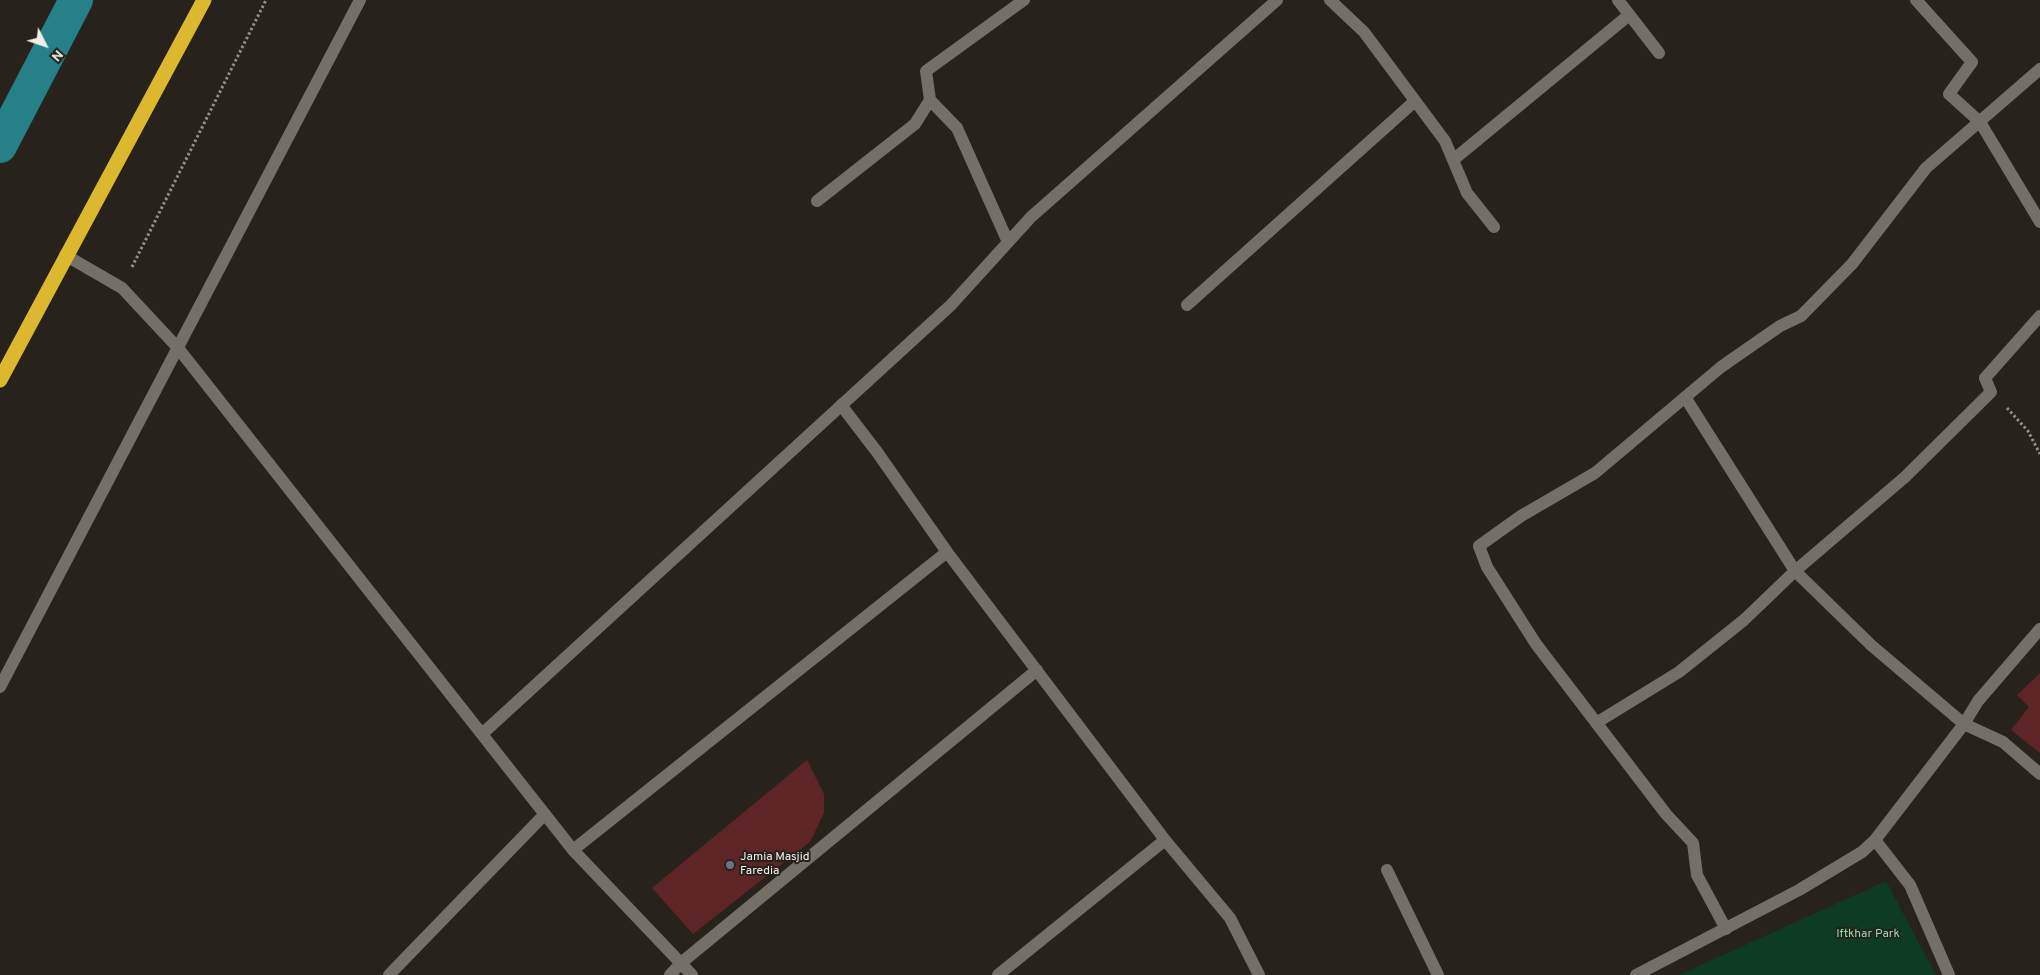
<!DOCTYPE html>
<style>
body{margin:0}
#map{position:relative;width:2040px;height:975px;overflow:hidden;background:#27221b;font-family:Overpass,sans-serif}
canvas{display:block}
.north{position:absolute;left:20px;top:20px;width:50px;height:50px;-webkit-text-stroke:4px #27221b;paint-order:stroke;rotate:131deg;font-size:14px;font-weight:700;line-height:20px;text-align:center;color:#f1eee9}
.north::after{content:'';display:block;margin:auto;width:18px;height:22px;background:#f1eee9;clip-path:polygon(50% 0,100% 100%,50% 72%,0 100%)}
</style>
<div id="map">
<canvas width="2040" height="975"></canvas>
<div class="north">N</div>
</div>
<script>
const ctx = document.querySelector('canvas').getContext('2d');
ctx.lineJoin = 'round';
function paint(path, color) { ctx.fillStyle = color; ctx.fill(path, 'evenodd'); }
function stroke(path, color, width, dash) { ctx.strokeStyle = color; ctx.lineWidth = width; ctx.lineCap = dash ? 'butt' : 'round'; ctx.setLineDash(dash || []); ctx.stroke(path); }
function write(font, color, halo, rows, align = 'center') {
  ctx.font = font + ' Overpass,sans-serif'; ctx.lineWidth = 4; ctx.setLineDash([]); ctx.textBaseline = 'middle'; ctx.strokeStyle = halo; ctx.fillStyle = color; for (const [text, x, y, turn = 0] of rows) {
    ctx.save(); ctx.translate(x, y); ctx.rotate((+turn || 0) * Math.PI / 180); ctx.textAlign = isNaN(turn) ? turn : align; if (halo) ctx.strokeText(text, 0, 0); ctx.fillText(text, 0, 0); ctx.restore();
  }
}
const green = new Path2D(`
 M1886,881L1936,975H1679Z`);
const canal = new Path2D(`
 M0,146L76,0`);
const building = new Path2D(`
 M2040,673V753L2011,730L2029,707L2017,695Z
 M807,760L824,794V813L810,842L693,934L652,888Z`);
const path = new Path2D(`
 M132,267L266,0
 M2007,408L2028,431L2040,454`);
const minor = new Path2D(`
 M1330,0L1364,32L1445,141L1467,193L1494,227
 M1618,0L1659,53
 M1916,0L1972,62L1949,94L1980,122L2040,222
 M930,100L957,128L1008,242
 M1453,160L1629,15
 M817,201L915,124L930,100L926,71L1024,0
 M65,255L122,288L178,348L573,850L692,975
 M1187,305L1415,101
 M841,405L877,452L947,552L1165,840L1230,918L1259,975
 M2040,629L1978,701L1964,724L2003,742L2040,774
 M0,687L360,0
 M1596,723L1679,672L1744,620L1795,571L1905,477L1991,392L1985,378L2040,316
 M482,734L951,305L1031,217L1277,0
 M1875,840L1910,885L1949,975
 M573,850L947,552
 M1387,870L1438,975
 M1726,929L1697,875L1693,843L1666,814L1536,644L1487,567L1479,546L1521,516L1595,473L1721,367L1780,326L1801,316L1852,264L1926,168L2040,69
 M389,975L545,814
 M670,975L681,963L1037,670
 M998,975L1165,840
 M1636,975L1799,890L1862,852L1875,840L1964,724L1871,645L1795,571L1685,397`);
const highway = new Path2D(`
 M0,380L204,0`);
const markers = [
 [730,865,5,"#6b7280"]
];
const poiNames = [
 ["Jamia Masjid",740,858],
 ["Faredia",740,872]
];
const parkNames = [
 ["Iftkhar Park",1868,935]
];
paint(green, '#0d3b23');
stroke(canal, '#258087', 34);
paint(building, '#5e2527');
stroke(path, '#928f89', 3, [2.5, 2.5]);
stroke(minor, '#757067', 12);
stroke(highway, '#dbb82d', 15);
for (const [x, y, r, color] of markers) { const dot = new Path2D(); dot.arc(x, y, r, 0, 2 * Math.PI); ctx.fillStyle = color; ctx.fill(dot); stroke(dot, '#27221b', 2); }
write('12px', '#f1eee9', '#27221b', poiNames, 'left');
write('12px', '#88dfab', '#27221b', parkNames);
</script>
